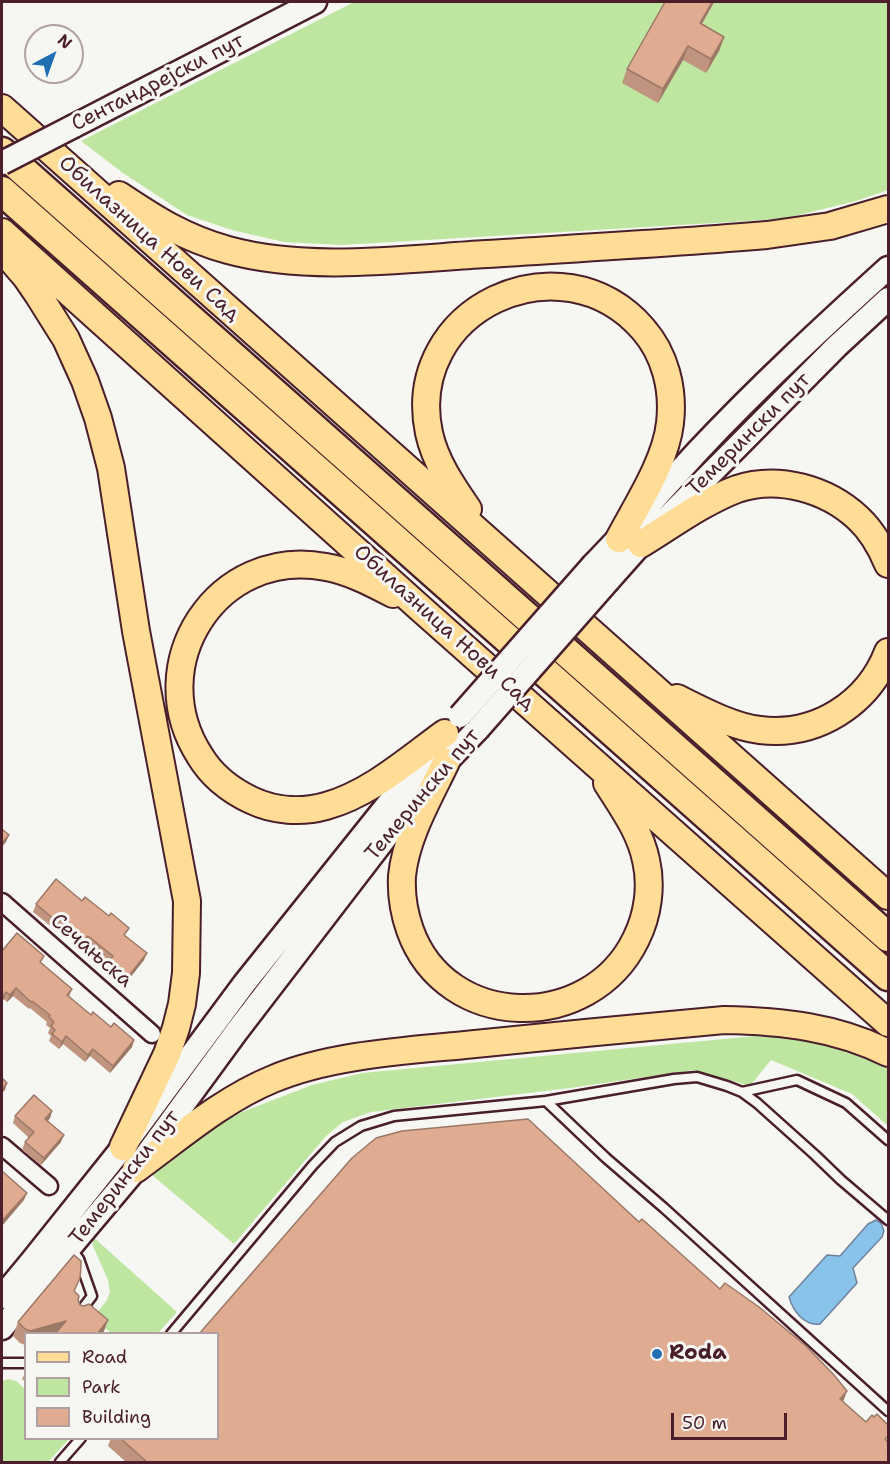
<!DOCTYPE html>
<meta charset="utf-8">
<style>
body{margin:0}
#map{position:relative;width:890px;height:1464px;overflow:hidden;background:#f6f6f2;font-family:"Shantell Sans",sans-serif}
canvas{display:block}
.frame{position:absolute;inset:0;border:3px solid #4a1f2b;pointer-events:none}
.legend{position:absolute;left:24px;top:1332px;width:195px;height:108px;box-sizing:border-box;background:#f6f6f2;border:2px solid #b1a0a2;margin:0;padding:8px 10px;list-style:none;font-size:18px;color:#4a1f2b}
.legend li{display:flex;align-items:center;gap:12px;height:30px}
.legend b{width:30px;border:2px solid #b1a0a2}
.north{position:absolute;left:24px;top:24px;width:60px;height:60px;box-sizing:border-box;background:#f6f6f2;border:2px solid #b1a0a2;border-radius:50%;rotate:41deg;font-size:16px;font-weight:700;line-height:24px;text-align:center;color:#4a1f2b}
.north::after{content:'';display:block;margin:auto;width:21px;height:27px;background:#1f6fb2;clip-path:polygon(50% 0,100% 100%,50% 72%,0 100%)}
.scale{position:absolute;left:671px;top:1413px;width:116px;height:27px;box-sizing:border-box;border:3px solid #4a1f2b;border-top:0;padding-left:8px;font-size:18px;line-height:21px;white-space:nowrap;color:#4a1f2b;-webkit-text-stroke:4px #f6f6f2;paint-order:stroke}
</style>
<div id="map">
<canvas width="890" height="1464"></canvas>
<div class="frame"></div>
<ul class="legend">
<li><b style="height:8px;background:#ffdd96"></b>Road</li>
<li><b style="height:16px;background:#bfe6a1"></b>Park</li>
<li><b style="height:16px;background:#dfac92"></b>Building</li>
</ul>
<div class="north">N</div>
<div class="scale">50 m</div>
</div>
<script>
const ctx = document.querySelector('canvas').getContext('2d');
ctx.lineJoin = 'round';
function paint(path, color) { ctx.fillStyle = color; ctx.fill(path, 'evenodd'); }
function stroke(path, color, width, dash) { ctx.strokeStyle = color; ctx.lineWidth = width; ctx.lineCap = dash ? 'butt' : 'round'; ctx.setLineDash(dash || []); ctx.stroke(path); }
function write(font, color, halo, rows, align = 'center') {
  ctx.font = font + ' "Shantell Sans",sans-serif'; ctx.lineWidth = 6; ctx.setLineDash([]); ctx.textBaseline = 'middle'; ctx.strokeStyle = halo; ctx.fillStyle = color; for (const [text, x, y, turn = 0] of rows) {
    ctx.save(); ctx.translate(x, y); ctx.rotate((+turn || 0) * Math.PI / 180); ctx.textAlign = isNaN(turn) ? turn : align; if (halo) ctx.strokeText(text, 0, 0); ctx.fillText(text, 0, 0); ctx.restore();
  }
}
const green = new Path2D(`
 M354,2H888V190L856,201L782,219L341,245L284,242L232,230L187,215L123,173L81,141Z
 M756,1036L816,1039L888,1064V1126L852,1094L771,1060L750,1086L694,1070L570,1088L371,1112L343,1122L326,1136L234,1244L152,1175L219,1121L312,1085L362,1073Z
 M92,1236L177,1312L158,1333H111L93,1318L107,1300L110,1292L108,1280L93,1246Z
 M9,1379L16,1381L25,1389L26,1438L69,1439L48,1462H2V1381Z`);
const water = new Path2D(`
 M876,1220L881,1223L884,1231L882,1237L853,1268L857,1283L820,1324C804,1326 793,1311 789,1297L827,1255L840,1256L868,1224Z`);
const service = new Path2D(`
 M742,1092L797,1080L846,1103L888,1140
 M546,1101L674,1079L697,1077L727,1086L742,1092L757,1103L815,1155L841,1180L888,1220
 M71,1248L79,1259L92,1296L79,1313
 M171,1334L313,1165L335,1142L361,1126L394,1116L546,1101L606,1158L664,1208L888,1411
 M2,1363H26
 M60,1462L81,1438`);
const minor = new Path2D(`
 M2,902L152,1034
 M2,1146L49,1186`);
const secondary = new Path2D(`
 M74,126L315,2
 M593,565C629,528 663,489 698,451C758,387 823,327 888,268
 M609,580L641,544L837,346L888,299
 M2,1297L31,1262L123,1147L244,984L432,749
 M2,1328L136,1169L237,1031L389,833L446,762L478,729`);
const primary = new Path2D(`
 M2,108L888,896
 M119,195C155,219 184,238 228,250C308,272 403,259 486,254C579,248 673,243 767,235L830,226L888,209
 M2,232L420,608L888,1023
 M7,255L26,277L39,296L66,339L85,381L98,418L111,468L136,631L187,901L186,973L182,1004L176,1028L167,1054L123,1147
 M468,509C452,486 435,461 429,433C403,309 561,235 643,329C665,354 674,389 670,423C666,461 637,505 619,539
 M641,544C672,525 703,502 737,489C778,475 827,489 858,518C872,531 881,547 888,564
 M393,594C372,583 349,571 326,567C217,546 141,665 200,756C212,776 230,790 251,800C274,811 301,813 326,806C370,794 409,759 445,733
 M677,698C701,710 733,727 760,730C816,737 868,704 888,652
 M446,762C429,798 406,836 402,876C401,895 404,913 410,930C446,1031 590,1034 636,939C648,915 652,886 646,860C640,831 622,807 607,783
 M136,1169C180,1137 222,1100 273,1079C330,1055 403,1051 465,1045C551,1036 638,1028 724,1020C781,1021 837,1027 888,1053`);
const motorway = new Path2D(`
 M2,152L888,937
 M2,191L888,976`);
const secondaryBridge = new Path2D(`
 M2,163L74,126
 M460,716L593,565
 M478,729L609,580`);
const wall = new Path2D(`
 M713,4L702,24L724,37L719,51L706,73L683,60L658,103L622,83L627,69Z
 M36,904L126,936L144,960L124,985L105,970L108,962L85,943L82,947L55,925L53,928L33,912Z
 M2,951L42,963L72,989L69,997L91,1015L134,1040L132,1047L110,1073L90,1056L85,1062L63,1044L59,1049L49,1041L51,1036L48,1033L50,1028L46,1025L47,1022L30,1008L29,1009L13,996L7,1002L4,999Z
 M52,1111L50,1118L48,1121L61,1142L41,1165L22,1150L25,1142L29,1138L13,1123L15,1116Z
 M639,1222L888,1442V1462H126L108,1446L111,1438H218Z
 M75,1292L80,1305L103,1334H26L25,1345L20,1343L13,1336L18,1322Z
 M26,1371V1382L22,1379Z`);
const shadedWall = new Path2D(`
 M712,2H714L713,4L694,37L700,23Z
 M724,37L719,51L706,73L711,59Z
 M688,46L683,60L658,103L663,89Z
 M9,835L6,842L2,847V843Z
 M147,953L144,960L124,985L127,978Z
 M16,988L13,996L7,1002L10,995Z
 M6,992L4,999L2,1002V998Z
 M66,1036L63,1044L59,1049L62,1042Z
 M134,1040L132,1047L110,1073L113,1066Z
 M93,1049L90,1056L85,1062L88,1055Z
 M7,1083L5,1090L2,1093V1089Z
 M52,1111L50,1118L43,1126L45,1119Z
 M64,1135L61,1142L41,1165L44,1158Z
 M27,1193L24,1200L2,1226V1221Z
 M108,1320L103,1334H97Z
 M66,1321L62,1334H29L30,1331Z
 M847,1391L842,1405L840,1399Z`);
const building = new Path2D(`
 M665,2H712L700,23L724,37L711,59L688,46L663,89L627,69Z
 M2,829L9,835L2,843Z
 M56,879L82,901L85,897L109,916L111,913L129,928L124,935L147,953L127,978L108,962L113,956L88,936L85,939L58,918L56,921L36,904Z
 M17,933L44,956L40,962L72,989L67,995L91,1015L93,1012L111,1027L114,1023L134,1040L113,1066L93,1049L88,1055L66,1036L62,1042L52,1034L55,1030L51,1026L54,1022L49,1017L50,1015L32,1001L31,1002L16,988L10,995L6,992L2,998V951Z
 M2,1078L7,1083L2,1089Z
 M34,1095L52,1111L45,1119L64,1135L44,1158L25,1142L34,1132L15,1116Z
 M528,1119L639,1222L642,1219L720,1289L725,1283L759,1307L806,1346L834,1375L847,1391L840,1399L866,1422L872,1415L874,1417L877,1414L888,1425V1436L885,1439L888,1442V1462H147L120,1438H218V1334H199L352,1158L376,1138L402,1131Z
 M2,1171L27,1193L2,1221Z
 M74,1255L81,1261V1266L80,1278L74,1291L79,1296L78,1300L80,1305L84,1306L89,1304L108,1320L97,1334H55L66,1321L30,1331L25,1329L18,1322Z`);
const markers = [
 [657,1354,6,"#1f6fb2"]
];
const streetNames = [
 ["Сентандрејски пут",158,83,-27],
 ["Обилазница Нови Сад",149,239,42],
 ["Темерински пут",749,435,-45],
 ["Обилазница Нови Сад",444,628,42],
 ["Темерински пут",423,795,-50],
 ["Сечањска",91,951,41],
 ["Темерински пут",125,1178,-52]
];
const poiNames = [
 ["Roda",669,1354]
];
paint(green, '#bfe6a1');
paint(water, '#8ac3e9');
stroke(water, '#70819d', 1.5);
stroke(service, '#4a1f2b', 13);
stroke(minor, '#4a1f2b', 21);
stroke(secondary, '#4a1f2b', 27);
stroke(primary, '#4a1f2b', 30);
stroke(motorway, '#4a1f2b', 33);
stroke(service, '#f6f6f2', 8);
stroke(minor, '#f6f6f2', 16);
stroke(secondary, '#f6f6f2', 22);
stroke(primary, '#ffdd96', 26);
stroke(motorway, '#ffdd96', 28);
stroke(secondaryBridge, '#4a1f2b', 27, []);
stroke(secondaryBridge, '#f6f6f2', 22);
paint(wall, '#c0947e');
paint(shadedWall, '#9c7866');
paint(building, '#dfac92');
stroke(building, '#9c7866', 1.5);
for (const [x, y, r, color] of markers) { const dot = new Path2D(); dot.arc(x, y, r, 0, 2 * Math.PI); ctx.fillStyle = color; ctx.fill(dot); stroke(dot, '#f6f6f2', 2); }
write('21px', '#4a1f2b', '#f6f6f2', streetNames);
write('bold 21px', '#4a1f2b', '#f6f6f2', poiNames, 'left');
</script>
